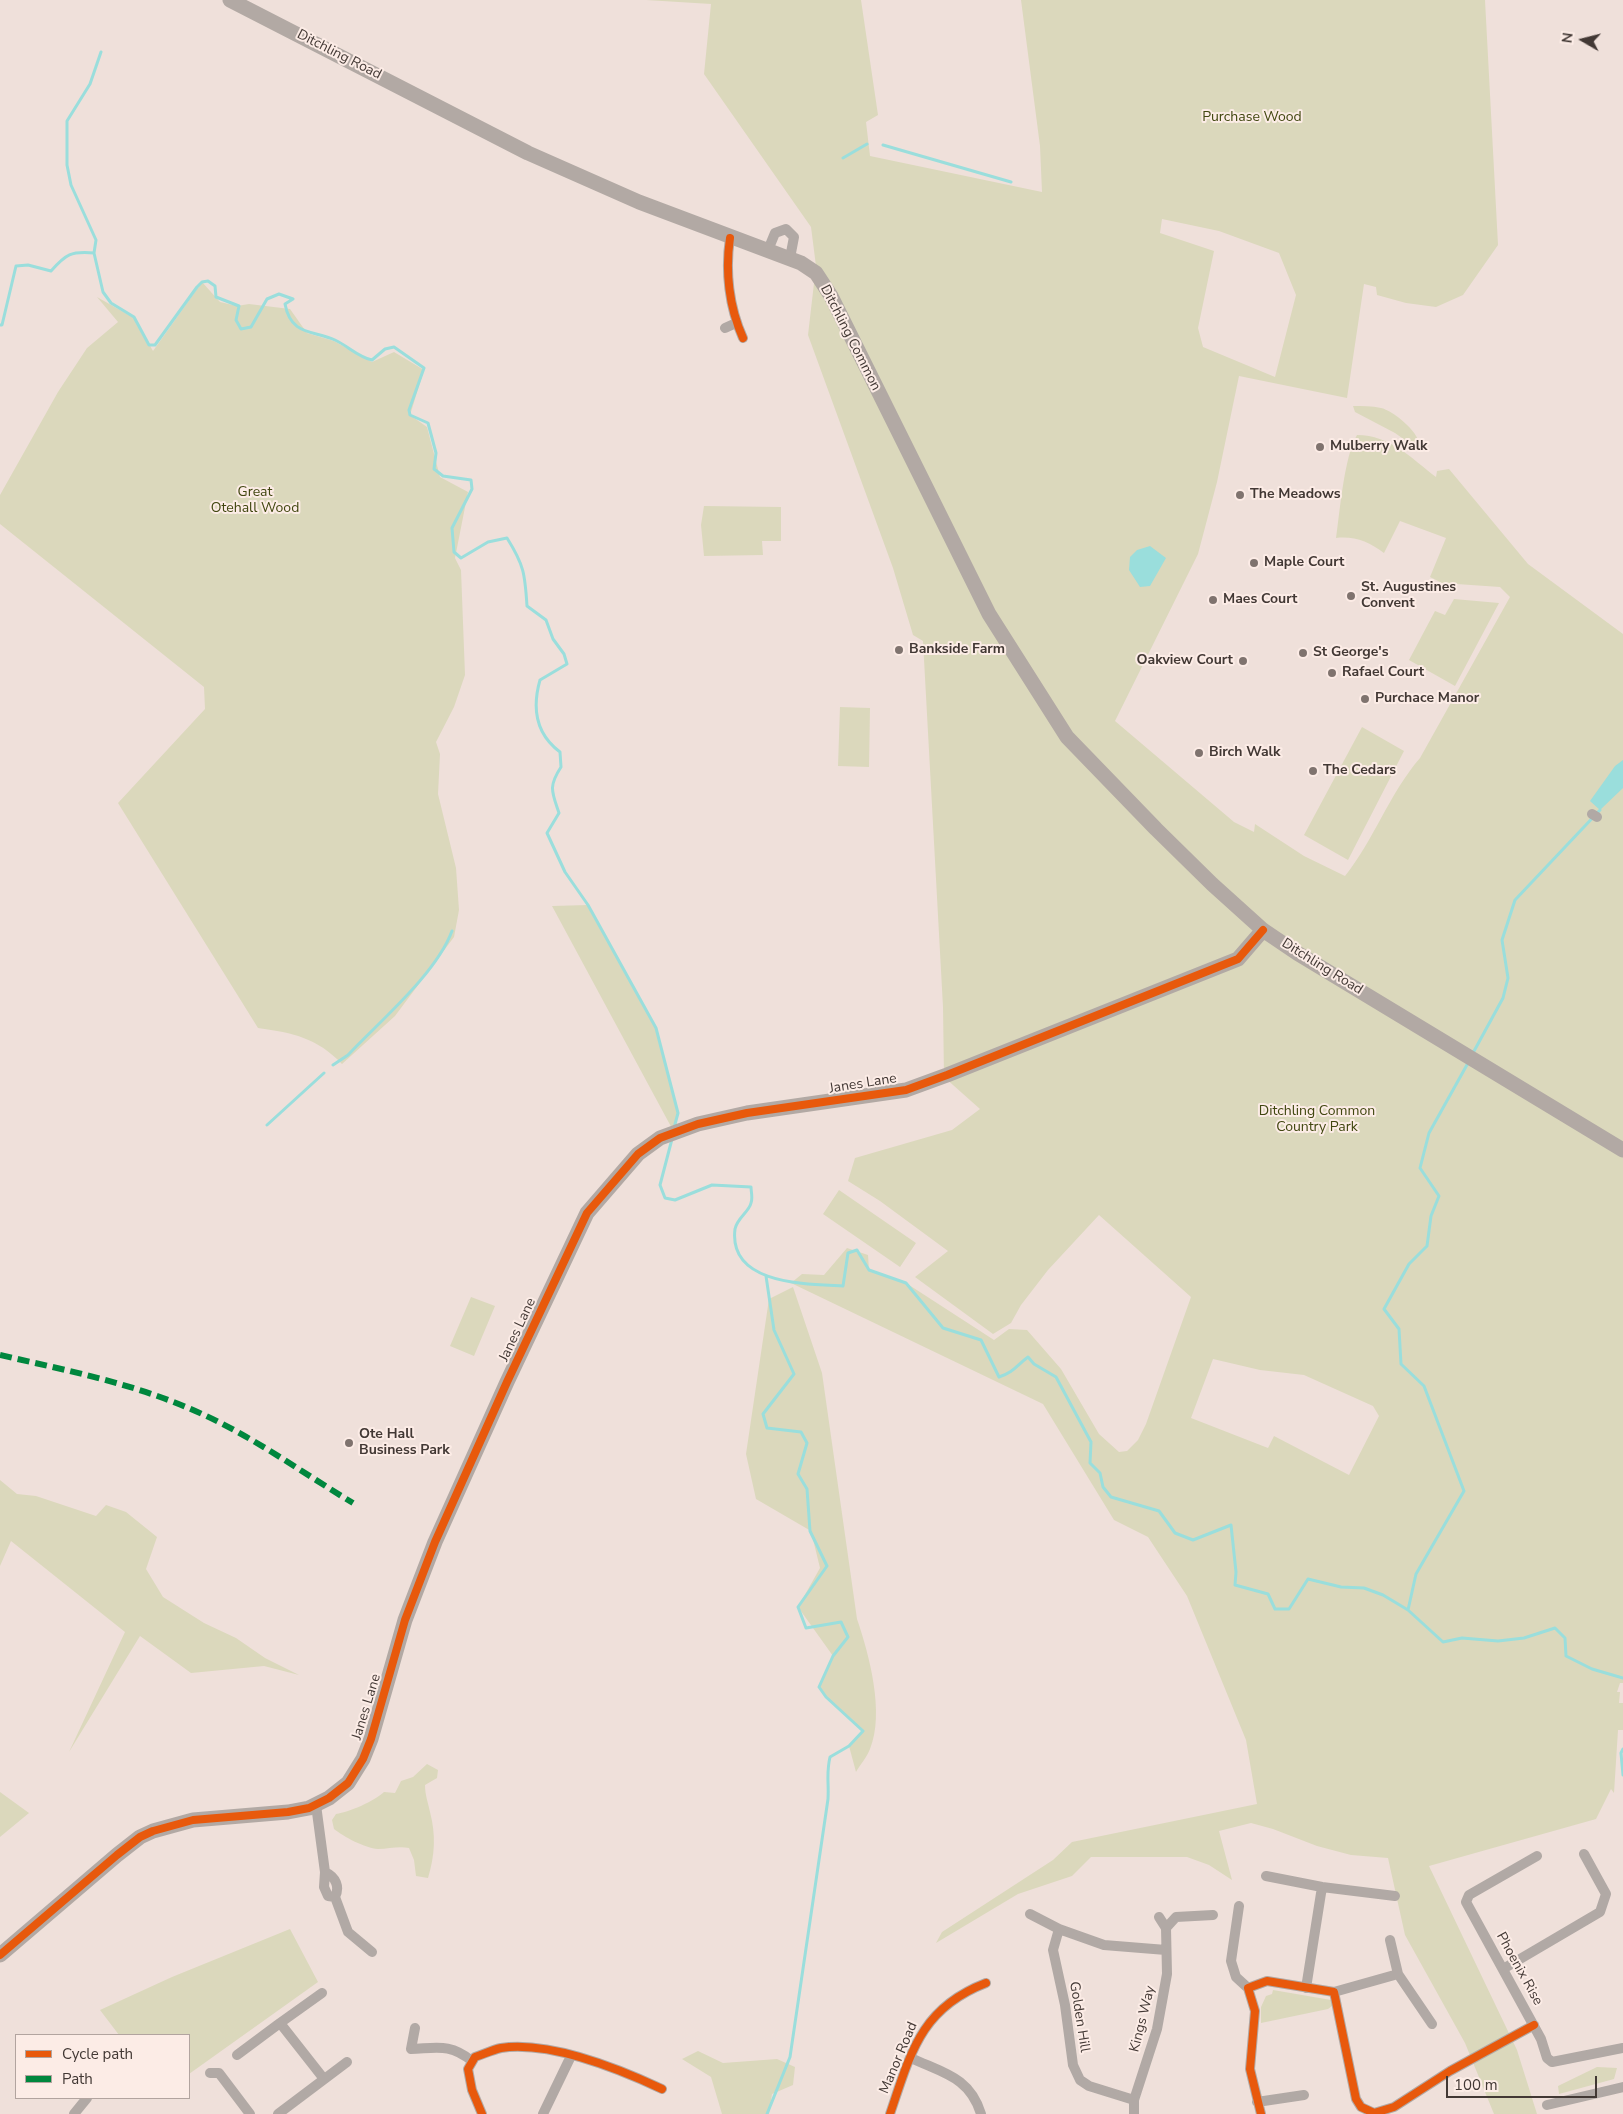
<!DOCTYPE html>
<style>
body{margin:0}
#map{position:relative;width:1623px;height:2114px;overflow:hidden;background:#efe0da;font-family:"Nunito Sans",sans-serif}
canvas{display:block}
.legend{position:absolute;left:15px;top:2034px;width:175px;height:65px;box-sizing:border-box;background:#fcece6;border:1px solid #b2a49f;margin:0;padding:6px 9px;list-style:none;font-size:15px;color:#423834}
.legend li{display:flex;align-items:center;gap:10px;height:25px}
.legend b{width:25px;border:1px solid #b2a49f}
.north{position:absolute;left:1558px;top:15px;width:50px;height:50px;-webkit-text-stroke:4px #fcece6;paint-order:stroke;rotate:278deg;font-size:14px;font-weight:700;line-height:20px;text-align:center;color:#423834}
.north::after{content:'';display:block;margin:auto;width:18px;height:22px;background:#423834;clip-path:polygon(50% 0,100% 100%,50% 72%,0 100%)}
.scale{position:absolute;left:1446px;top:2076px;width:151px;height:22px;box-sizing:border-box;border:2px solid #423834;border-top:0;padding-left:6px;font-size:15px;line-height:18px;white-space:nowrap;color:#423834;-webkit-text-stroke:4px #fcece6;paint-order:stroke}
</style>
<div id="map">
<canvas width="1623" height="2114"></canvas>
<ul class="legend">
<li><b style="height:6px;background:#e8590c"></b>Cycle path</li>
<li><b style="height:6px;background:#00873e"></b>Path</li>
</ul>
<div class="north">N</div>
<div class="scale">100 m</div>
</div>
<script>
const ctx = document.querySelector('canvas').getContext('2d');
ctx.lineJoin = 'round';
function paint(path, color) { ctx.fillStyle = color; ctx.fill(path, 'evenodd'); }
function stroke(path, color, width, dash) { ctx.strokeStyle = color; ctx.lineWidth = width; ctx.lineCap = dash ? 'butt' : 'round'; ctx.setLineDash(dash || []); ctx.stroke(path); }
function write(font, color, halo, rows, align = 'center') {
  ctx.font = font + ' "Nunito Sans",sans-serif'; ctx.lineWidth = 4; ctx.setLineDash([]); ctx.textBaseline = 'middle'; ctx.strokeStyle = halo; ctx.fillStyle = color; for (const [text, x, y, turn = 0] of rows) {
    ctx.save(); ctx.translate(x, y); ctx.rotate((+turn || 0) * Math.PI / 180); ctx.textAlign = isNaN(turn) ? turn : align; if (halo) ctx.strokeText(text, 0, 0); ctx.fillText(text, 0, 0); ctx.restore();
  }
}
const green = new Path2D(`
 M646,0H861L878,115L866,122L870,156L1042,192L1040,146L1021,0H1485L1498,245L1463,295L1436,307L1406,303L1377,295L1376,287L1364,284L1347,398L1239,376L1217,482L1198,554L1115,721L1234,822L1254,832L1255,824L1304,856L1345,876C1374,840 1389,794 1420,758L1510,597L1500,587L1442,583L1430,577L1446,538L1400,521L1384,553C1369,542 1355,536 1336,538C1340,511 1344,457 1357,435C1390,435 1411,458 1436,477L1437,471L1449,469L1528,564L1623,634V1683H1620L1617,1692H1620L1619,1703H1623V1730H1618L1614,1793L1611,1789L1596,1819L1429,1866L1517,2050L1537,2114H1494L1465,2043L1405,1935L1388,1858L1351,1855L1317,1846L1273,1829L1251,1823L1219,1831L1232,1880L1209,1865L1187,1857H1091L1072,1876L1018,1894L936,1943L942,1932L1053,1860L1072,1842L1257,1804L1246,1740L1187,1596L1148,1537L1114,1520L1043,1404L791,1283L802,1274L824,1275L847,1248L868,1255L869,1270L906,1283L994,1340L1009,1329L1027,1330L1061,1369L1099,1434L1119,1452L1127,1451L1138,1440L1146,1424L1191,1297L1099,1215L1048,1270L1021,1305L1011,1323L993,1334L915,1277L948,1251L880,1201L848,1181L855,1158L952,1130L980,1109L944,1077L943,1007L923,641L913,635L893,568L808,335L816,266L811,227L704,74L711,4ZM1162,219L1219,231L1279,253L1296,295L1275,377L1203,347L1198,328L1214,251L1160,233ZM1213,1359L1260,1370L1304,1375L1373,1406L1379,1416L1349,1475L1274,1436L1268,1448L1191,1418Z
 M202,282L220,302L237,306L249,304L290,309L307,333L334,341L372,362L394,352L424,370L410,415L427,427L440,477L468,492L455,558L461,570L465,675L454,707L436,742L440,754L438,794L456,868L459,910L454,937L395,1016L342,1064C317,1038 294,1033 258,1028L118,803L205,709L204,687L0,524V495L58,392L87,348L118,322L97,297L134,318L153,351Z
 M1353,406C1362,406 1372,406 1381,408C1392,410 1419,432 1419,444L1412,445L1395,433L1355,412Z
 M704,506L781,507V541H762L763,555L704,556L701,525Z
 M1454,599L1499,603L1455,686L1409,660L1435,611L1445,615Z
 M840,707L870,708L869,767L838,766Z
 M1362,727L1404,751L1348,860L1304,835Z
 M588,905L656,1028L678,1113L675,1134L552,906Z
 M839,1190L916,1243L900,1267L823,1214Z
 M793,1287L822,1373L857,1619C869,1654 885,1713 870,1749C867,1757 860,1765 856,1772L849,1746L863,1731L826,1697L819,1687L833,1656L798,1607L820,1568L811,1531L756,1499L746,1454L769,1299Z
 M471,1297L495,1306L474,1356L450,1346Z
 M0,1480L17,1494L36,1496L96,1516L106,1505L126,1512L157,1537L146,1569L163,1597L204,1623L236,1638L265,1658L299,1675L264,1666L191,1673L140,1636L69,1752L125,1632L11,1541L0,1566Z
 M427,1764L438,1770L437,1778L425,1785C425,1795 428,1802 430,1812C436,1835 435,1855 428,1878L416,1876L414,1860L409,1848C398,1846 389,1849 378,1849C365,1848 344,1837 334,1829L332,1820L336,1814C350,1812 374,1801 384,1792L395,1793L401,1781L413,1777Z
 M0,1792L29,1813L0,1837Z
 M290,1929L318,1982L189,2074V2035H119L100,2010L172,1977Z
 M1273,1990L1331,2000L1332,2006L1328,2009L1261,2023V2007L1266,1996L1272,1994Z
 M698,2051L723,2063L777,2059L795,2067L793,2085L772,2094L769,2114H722L711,2077L682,2059Z
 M1597,2067L1617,2068L1614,2079L1559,2094L1558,2086Z`);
const water = new Path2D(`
 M1150,546L1166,558L1150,586L1140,587L1129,570L1130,557L1137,550Z
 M1623,760V788L1600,810L1590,801L1615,766Z`);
const stream = new Path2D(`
 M101,52L90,84L67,121V165L71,185L96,240L94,253L103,292L111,303L134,317L149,345H155L197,287L202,282L208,281L215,286L216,297L239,306L236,320L241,329L251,327L267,299L279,294L293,299L285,304C291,336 313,330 335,340C348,346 358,357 372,360L385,349L394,347L424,368L409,410L410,415L428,423L436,453L434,469L443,476L471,480L472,489L452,528L454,552L461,558L488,542L507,538C524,565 525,574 527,606L546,620L553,639L564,654L567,664L540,680C532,708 536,734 560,752L561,767C548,787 552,792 559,813L547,833L565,872L588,905L656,1028L678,1113L674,1128
 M883,145L1011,182
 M843,158L867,144
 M0,325H2L16,266L28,265L51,271C66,254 71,251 94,253
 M1473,1053L1503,998L1508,978L1502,940L1515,900L1600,810
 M333,1065L348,1055C380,1021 436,974 452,931
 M267,1125L324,1073
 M672,1139L660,1185L665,1198L675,1200L712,1185L751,1187C751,1192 753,1198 751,1203C749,1212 737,1218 735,1229C728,1285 807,1284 843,1286L848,1253L857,1250L869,1270L906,1283L943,1328L981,1340L999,1377C1014,1372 1016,1366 1028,1357L1034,1364L1056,1377L1091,1442L1090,1463L1100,1473L1103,1487L1111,1497L1159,1511L1175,1533L1193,1540L1231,1525L1236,1572L1235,1585L1268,1594L1275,1609H1289L1308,1579L1341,1587L1364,1588L1383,1595L1408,1610L1443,1642L1462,1638L1498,1641L1524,1638L1555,1628L1565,1638L1566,1656L1592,1669L1623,1678
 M766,1276L774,1330L794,1374L763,1414L767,1428L801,1432L807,1443L798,1474L807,1489L810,1531L827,1566L798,1607L806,1628L841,1622L848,1637L833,1656L819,1687L826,1697L863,1731L849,1746L830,1757C826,1774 829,1782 828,1799L790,2057L767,2114
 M1408,1610L1416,1574L1464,1491L1424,1386L1401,1364L1399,1329L1384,1309L1409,1264L1427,1246L1431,1216L1439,1196L1420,1168L1429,1133L1468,1063
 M1623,1749L1621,1753L1623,1775`);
const street = new Path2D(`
 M730,238C725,271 729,307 743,338
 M768,250L775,233L786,229L794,237L790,258
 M725,328L736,323
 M1592,814L1597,817
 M316,1805L325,1872L324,1887L328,1896L335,1897C340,1887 336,1877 325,1872
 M1537,1856L1469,1895L1466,1902L1541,2039L1547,2058L1552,2062L1623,2048
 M1266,1876L1322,1887L1395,1896
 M335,1897L348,1932L372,1952
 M1239,1906L1231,1961L1236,1977L1248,1988
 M1030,1914L1059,1929L1104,1945L1166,1950
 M1166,1928L1176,1917L1213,1915
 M1059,1929L1053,1950L1065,2005L1073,2065L1080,2080L1089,2086L1134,2100
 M1390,1940L1398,1974L1432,2024
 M1503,1969L1600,1912L1606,1894L1584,1854
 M1306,1988L1322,1887
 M1334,1992L1398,1974
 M322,1993L280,2023L324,2079
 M415,2028L411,2049C437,2048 450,2043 472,2061
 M237,2055L280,2023
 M911,2058C943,2073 970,2077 981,2114
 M210,2073H219L250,2114
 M1257,2102L1304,2095
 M1547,2105L1623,2087
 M74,2114L87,2098
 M278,2114L347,2062
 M482,2114L472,2090L468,2069L475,2057C484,2054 492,2050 501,2048C549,2041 619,2069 662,2089
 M543,2114L571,2056
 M890,2114C911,2052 921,2008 986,1983
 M1134,2114V2100L1157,2029L1167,1974L1166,1928L1159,1917
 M1261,2114L1250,2069L1255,2011L1248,1988L1267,1981L1334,1992L1356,2099L1361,2107L1374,2113L1394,2107L1450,2071L1534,2025`);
const secondary = new Path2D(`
 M230,0L528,153L639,202L801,263L816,273L831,296L989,614L1067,737L1156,829L1212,884L1263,930L1297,953L1623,1150
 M0,1955L117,1855L140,1837L153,1831L193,1820L288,1812L309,1808L329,1798L348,1783L363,1759L371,1739L405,1620L435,1542L507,1382L587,1213L638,1154L660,1138L698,1124L747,1113L906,1090L947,1075L1238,959L1263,930`);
const quiet = new Path2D(`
 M0,1355C69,1371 137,1384 202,1414C255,1438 303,1473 353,1503`);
const cycleway = new Path2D(`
 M730,238C725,271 729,307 743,338
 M0,1955L117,1855L140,1837L153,1831L193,1820L288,1812L309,1808L329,1798L348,1783L363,1759L371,1739L405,1620L435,1542L507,1382L587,1213L638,1154L660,1138L698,1124L747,1113L906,1090L947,1075L1238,959L1263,930
 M482,2114L472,2090L468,2069L475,2057C484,2054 492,2050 501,2048C549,2041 619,2069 662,2089
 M890,2114C911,2052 921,2008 986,1983
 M1261,2114L1250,2069L1255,2011L1248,1988L1267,1981L1334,1992L1356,2099L1361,2107L1374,2113L1394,2107L1450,2071L1534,2025`);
const markers = [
 [1320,447,5,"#7f736e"],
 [1240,495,5,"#7f736e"],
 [1254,563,5,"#7f736e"],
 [1351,596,5,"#7f736e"],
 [1213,600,5,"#7f736e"],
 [899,650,5,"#7f736e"],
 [1303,653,5,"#7f736e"],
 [1243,661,5,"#7f736e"],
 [1332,673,5,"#7f736e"],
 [1365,699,5,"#7f736e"],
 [1199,753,5,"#7f736e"],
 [1313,771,5,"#7f736e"],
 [349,1443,5,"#7f736e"]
];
const streetNames = [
 ["Ditchling Road",339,55,27],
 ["Ditchling Common",850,338,63],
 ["Ditchling Road",1322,967,32],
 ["Janes Lane",863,1084,-9],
 ["Janes Lane",518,1330,-65],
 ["Janes Lane",367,1707,-73],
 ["Phoenix Rise",1519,1969,61],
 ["Golden Hill",1079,2017,81],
 ["Kings Way",1143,2019,-76],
 ["Manor Road",899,2058,-67]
];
const parkNames = [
 ["Purchase Wood",1252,118],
 ["Great",255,493],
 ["Otehall Wood",255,509],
 ["Ditchling Common",1317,1112],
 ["Country Park",1317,1128]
];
const poiNames = [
 ["Mulberry Walk",1330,447],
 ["The Meadows",1250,495],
 ["Maple Court",1264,563],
 ["St. Augustines",1361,588],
 ["Convent",1361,604],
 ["Maes Court",1223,600],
 ["Bankside Farm",909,650],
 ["St George's",1313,653],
 ["Oakview Court",1233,661,"right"],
 ["Rafael Court",1342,673],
 ["Purchace Manor",1375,699],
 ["Birch Walk",1209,753],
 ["The Cedars",1323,771],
 ["Ote Hall",359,1435],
 ["Business Park",359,1451]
];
paint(green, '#dbd8bc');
paint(water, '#9adedc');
stroke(stream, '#9adedc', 3);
stroke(street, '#b1a9a5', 10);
stroke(secondary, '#b2a9a4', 15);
stroke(quiet, '#00873e', 6, [12, 6]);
stroke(cycleway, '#e8590c', 8);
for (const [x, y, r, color] of markers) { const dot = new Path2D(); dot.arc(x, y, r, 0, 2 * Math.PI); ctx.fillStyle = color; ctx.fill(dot); stroke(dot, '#fcece6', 2); }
write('14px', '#423834', '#fcece6', streetNames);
write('14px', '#414710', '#fcece6', parkNames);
write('bold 14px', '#423834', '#fcece6', poiNames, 'left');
</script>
